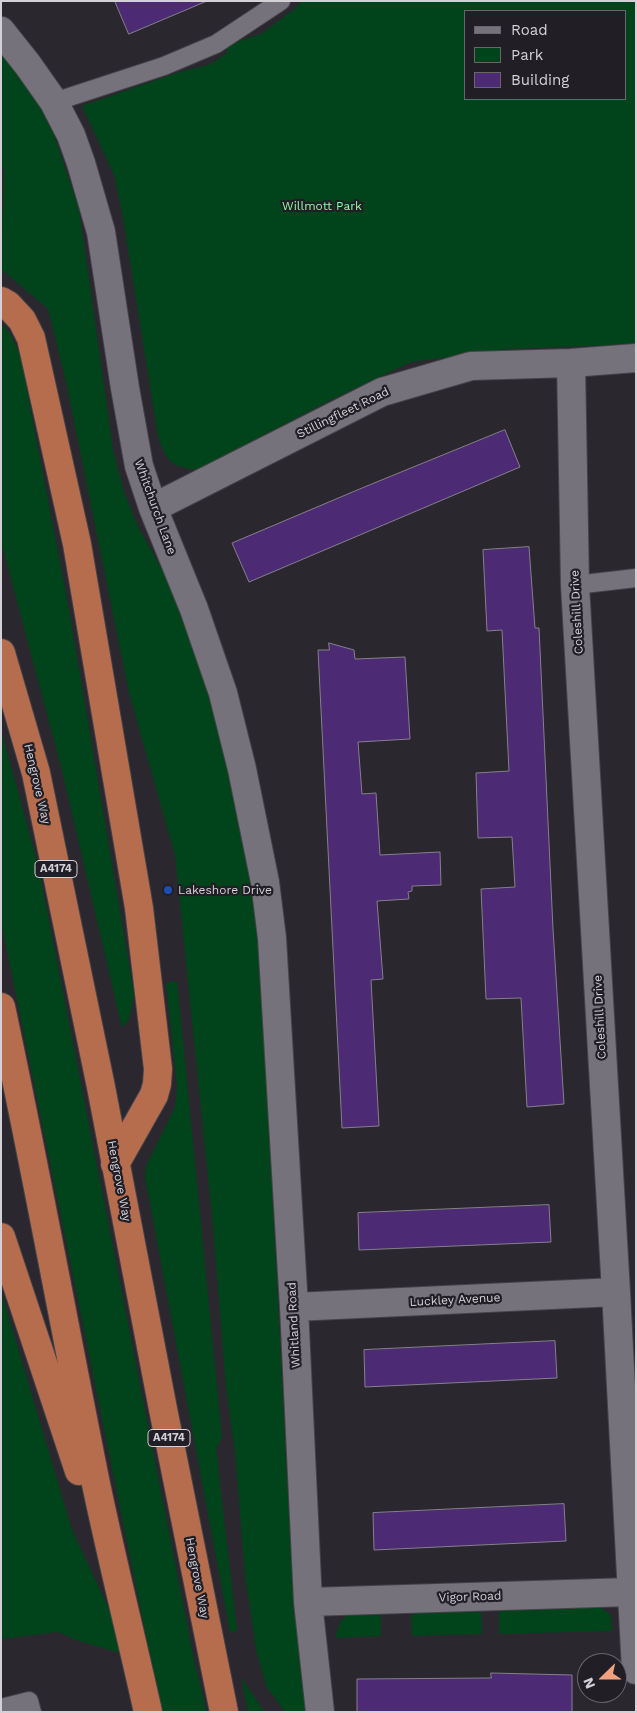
<!DOCTYPE html>
<style>
body{margin:0}
#map{position:relative;width:637px;height:1713px;overflow:hidden;background:#2a272f;font-family:"Work Sans",sans-serif}
canvas{display:block}
.frame{position:absolute;inset:0;border:2px solid #d3d1d6;pointer-events:none}
.legend{position:absolute;left:464px;top:10px;width:162px;height:90px;box-sizing:border-box;background:#211e26;border:1px solid #68666c;margin:0;padding:6px 9px;list-style:none;font-size:15px;color:#d3d1d6}
.legend li{display:flex;align-items:center;gap:10px;height:25px}
.legend b{width:25px;border:1px solid #68666c}
.north{position:absolute;left:577px;top:1653px;width:50px;height:50px;box-sizing:border-box;background:#211e26;border:1px solid #68666c;border-radius:50%;rotate:248deg;font-size:14px;font-weight:700;line-height:20px;text-align:center;color:#d3d1d6}
.north::after{content:'';display:block;margin:auto;width:18px;height:22px;background:#f1a17d;clip-path:polygon(50% 0,100% 100%,50% 72%,0 100%)}
</style>
<div id="map">
<canvas width="637" height="1713"></canvas>
<div class="frame"></div>
<ul class="legend">
<li><b style="height:6px;background:#76727c"></b>Road</li>
<li><b style="height:14px;background:#01441c"></b>Park</li>
<li><b style="height:14px;background:#4c2a74"></b>Building</li>
</ul>
<div class="north">N</div>
</div>
<script>
const ctx = document.querySelector('canvas').getContext('2d');
ctx.lineJoin = 'round';
function paint(path, color) { ctx.fillStyle = color; ctx.fill(path, 'evenodd'); }
function stroke(path, color, width, dash) { ctx.strokeStyle = color; ctx.lineWidth = width; ctx.lineCap = dash ? 'butt' : 'round'; ctx.setLineDash(dash || []); ctx.stroke(path); }
function write(font, color, halo, rows, align = 'center') {
  ctx.font = font + ' "Work Sans",sans-serif'; ctx.lineWidth = 4.5; ctx.setLineDash([]); ctx.textBaseline = 'middle'; ctx.strokeStyle = halo; ctx.fillStyle = color; for (const [text, x, y, turn = 0] of rows) {
    ctx.save(); ctx.translate(x, y); ctx.rotate((+turn || 0) * Math.PI / 180); ctx.textAlign = isNaN(turn) ? turn : align; if (halo) ctx.strokeText(text, 0, 0); ctx.fillText(text, 0, 0); ctx.restore();
  }
}
const green = new Path2D(`
 M301,1H636V344L510,349L411,362L323,404L197,470C170,466 167,462 158,437L123,218L114,175L82,106L173,74L211,64L227,53V45L261,34L297,7ZM466,11H626V99H466Z
 M1,44L27,79L53,132L79,209L113,450L123,489L138,527L168,580L200,660L238,783L257,886L287,1480L297,1633L308,1712H285L266,1686L256,1650L245,1576L235,1453L226,1388L212,1217L175,856L129,693L66,382L48,309L1,269L4,171L1,164Z
 M1,324L9,332L20,355L68,604L134,994L129,1019L122,1028L62,771L1,542Z
 M1,730L38,865L195,1665L207,1712H162L147,1641L1,921Z
 M177,981L222,1438L216,1448L237,1631L230,1632L145,1178L146,1166L175,1107L177,1087L166,983Z
 M1,1291L72,1530L120,1633L126,1655L76,1640L58,1632L1,1639Z
 M416,1607L481,1609L482,1634L412,1636L411,1619Z
 M600,1607L611,1615L612,1631L499,1634V1610Z
 M376,1608L381,1619V1636L336,1638C338,1613 355,1611 376,1608Z
 M241,1678L265,1712H248Z`);
const building = new Path2D(`
 M115,1H207L129,34Z
 M505,430L520,467L249,582L232,543L362,488Z
 M529,547L535,628H539L553,929L564,1104L527,1107L521,998L486,999L481,889L515,887L512,837L478,838L476,773L509,771L502,630L487,631L483,550Z
 M329,643L354,650L355,659L405,657L410,739L358,742L362,794L376,793L380,855L440,852L441,885L412,886V891L408,892L409,899L377,901L383,979L371,980L379,1126L342,1128L318,650H329Z
 M549,1205L551,1242L359,1250L358,1213Z
 M555,1341L557,1378L365,1387L364,1350Z
 M564,1504L566,1541L374,1550L373,1513Z
 M491,1673L572,1675V1712H357V1679L491,1678Z`);
const lane = new Path2D(`
 M54,102L164,66L216,44L281,1
 M575,585L636,578
 M1,1708L29,1701L32,1712`);
const street = new Path2D(`
 M1,31L28,65L54,102L71,135L81,163L101,232L125,388L139,466L153,508L194,609L223,693L242,769L265,882L272,938L294,1307L308,1602L320,1712
 M571,363L575,585L616,1292L636,1670
 M153,508L382,392L471,366L571,363L636,358
 M294,1307L616,1292
 M308,1602L631,1592`);
const highway = new Path2D(`
 M1,301L8,305L22,320L31,338L77,544L139,908L158,1069L157,1084L154,1095L115,1164
 M1,653L36,773L101,1087L163,1409L224,1712
 M1,1007C35,1165 64,1325 96,1484C112,1560 131,1636 148,1712
 M1,1237L79,1471`);
const markers = [
 [168,890,5,"#1a4fb4"]
];
const shields = [
 [56,869,42],
 [169,1438,42]
];
const shieldNames = [
 ["A4174",56,869],
 ["A4174",169,1438]
];
const parkNames = [
 ["Willmott Park",322,206]
];
const streetNames = [
 ["Stillingfleet Road",343,413,-26],
 ["Whitchurch Lane",155,507,70],
 ["Coleshill Drive",577,612,-93],
 ["Hengrove Way",37,784,77],
 ["Coleshill Drive",600,1017,-93],
 ["Hengrove Way",119,1181,79],
 ["Luckley Avenue",455,1300,-3],
 ["Whitland Road",294,1325,-93],
 ["Hengrove Way",197,1578,79],
 ["Vigor Road",470,1597,-2]
];
const poiNames = [
 ["Lakeshore Drive",178,890]
];
paint(green, '#01441c');
paint(building, '#4c2a74');
stroke(building, '#84818a', 1);
stroke(lane, '#454249', 20);
stroke(street, '#454249', 30);
stroke(highway, '#454249', 30);
stroke(lane, '#76727c', 18);
stroke(street, '#76727c', 28);
stroke(highway, '#b56d4e', 28);
for (const [x, y, r, color] of markers) { const dot = new Path2D(); dot.arc(x, y, r, 0, 2 * Math.PI); ctx.fillStyle = color; ctx.fill(dot); stroke(dot, '#211e26', 2); }
for (const [x, y, w] of shields) { const box = new Path2D(); box.roundRect(x - w / 2, y - 8.5, w, 17, 4); ctx.fillStyle = '#211e26'; ctx.fill(box); stroke(box, '#d3d1d6', 1); }
write('bold 11px', '#d3d1d6', null, shieldNames);
write('12px', '#8bf9a6', '#211e26', parkNames);
write('12px', '#d3d1d6', '#211e26', streetNames);
write('12px', '#d3d1d6', '#211e26', poiNames, 'left');
</script>
